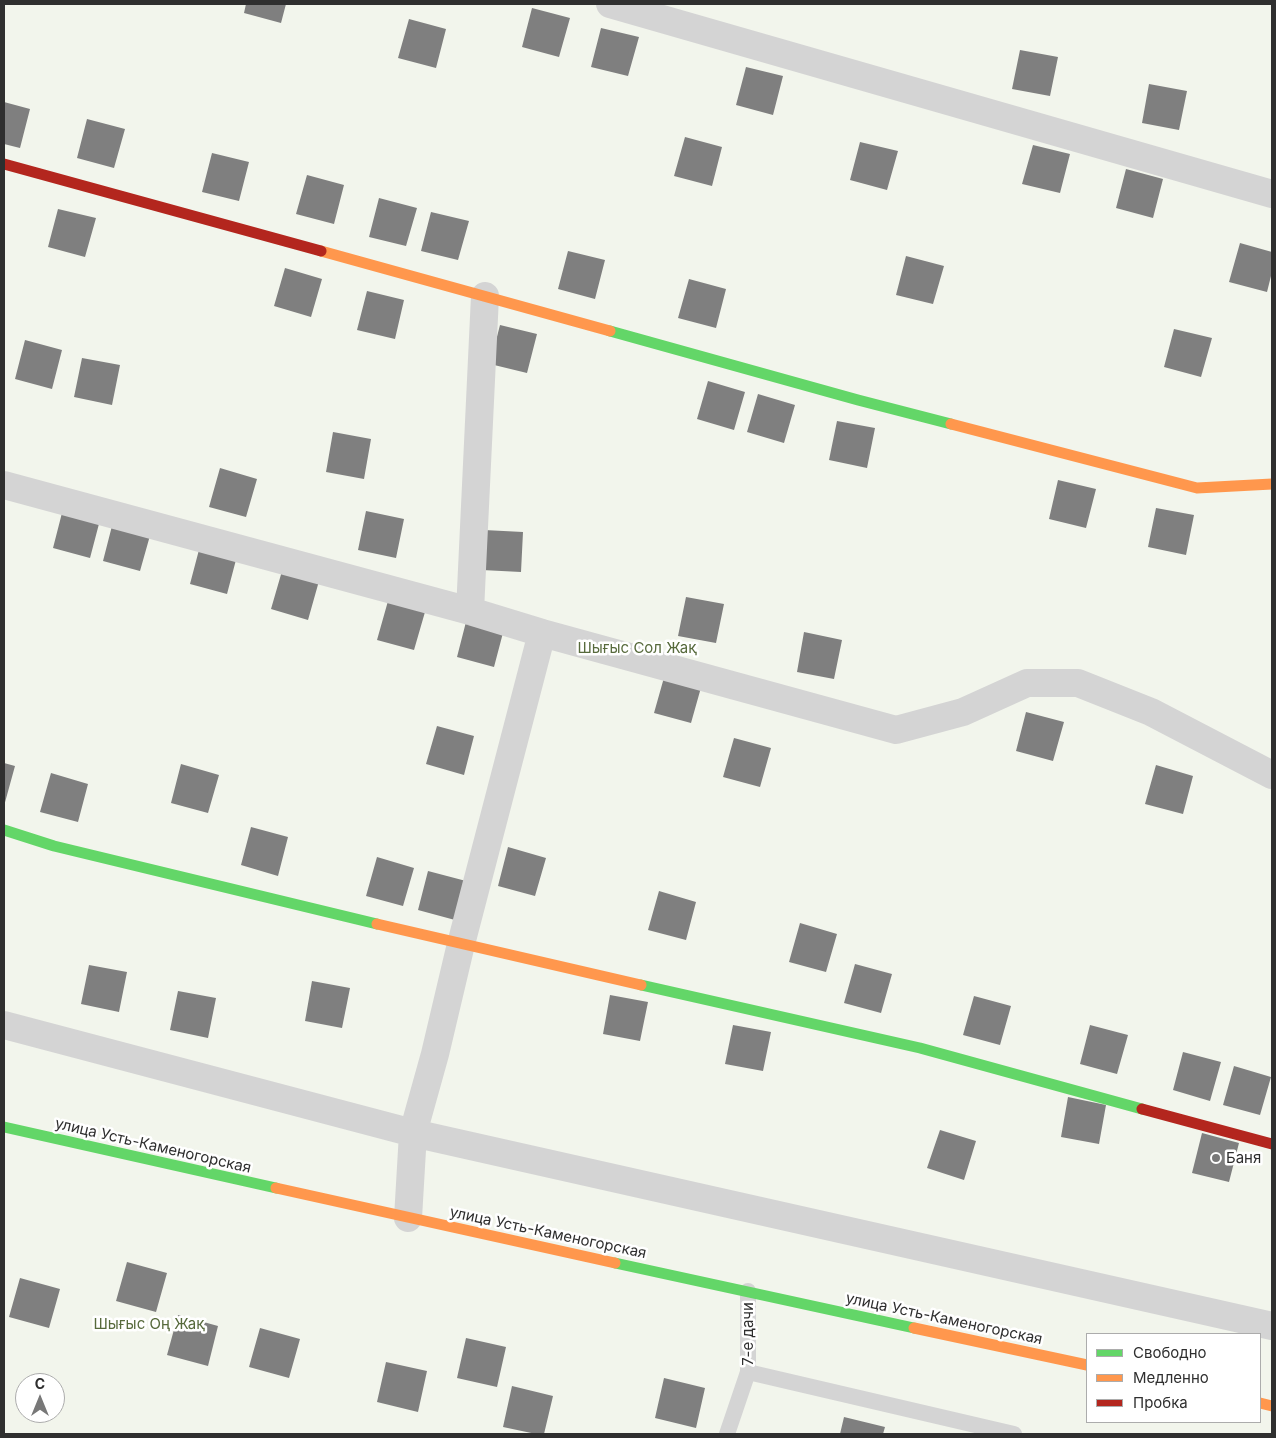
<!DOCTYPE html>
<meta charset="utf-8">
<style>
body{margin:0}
#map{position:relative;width:1276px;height:1438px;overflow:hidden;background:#fff;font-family:Inter,sans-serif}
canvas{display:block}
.frame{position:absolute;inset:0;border:5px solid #2f2f2f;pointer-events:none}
.legend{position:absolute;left:1086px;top:1333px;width:175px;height:90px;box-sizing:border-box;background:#fff;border:1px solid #acacac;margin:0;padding:6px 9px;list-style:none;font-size:15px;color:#2f2f2f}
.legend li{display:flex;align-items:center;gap:10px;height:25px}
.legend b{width:25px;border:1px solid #acacac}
.north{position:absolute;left:15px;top:1373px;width:50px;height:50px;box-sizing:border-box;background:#fff;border:1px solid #acacac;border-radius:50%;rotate:0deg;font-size:14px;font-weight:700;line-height:20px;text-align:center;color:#2f2f2f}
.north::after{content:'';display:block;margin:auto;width:18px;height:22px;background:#787878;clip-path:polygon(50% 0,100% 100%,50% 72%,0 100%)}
</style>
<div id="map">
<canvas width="1276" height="1438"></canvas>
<div class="frame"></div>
<ul class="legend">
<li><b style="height:6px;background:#63d668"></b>Свободно</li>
<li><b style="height:6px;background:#ff974d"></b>Медленно</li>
<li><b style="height:6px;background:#b3261e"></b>Пробка</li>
</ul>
<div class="north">С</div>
</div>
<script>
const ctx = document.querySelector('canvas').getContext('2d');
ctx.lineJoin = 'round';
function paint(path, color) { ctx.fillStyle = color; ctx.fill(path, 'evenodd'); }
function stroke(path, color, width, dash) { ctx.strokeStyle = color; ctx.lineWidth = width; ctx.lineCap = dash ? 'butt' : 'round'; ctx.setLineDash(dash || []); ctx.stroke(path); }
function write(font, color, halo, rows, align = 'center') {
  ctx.font = font + ' Inter,sans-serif'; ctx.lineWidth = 5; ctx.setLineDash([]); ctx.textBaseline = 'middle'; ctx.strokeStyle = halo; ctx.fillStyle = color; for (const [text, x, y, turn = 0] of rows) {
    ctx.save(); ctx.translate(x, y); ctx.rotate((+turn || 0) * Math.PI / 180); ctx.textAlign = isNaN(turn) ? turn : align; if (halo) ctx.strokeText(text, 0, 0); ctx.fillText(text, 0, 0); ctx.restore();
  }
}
const green = new Path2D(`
 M4,4H1272V1434H4ZM1087,1334H1260V1422H1087ZM25,1383H55V1413H25Z`);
const building = new Path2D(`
 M246,4H286L281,23L244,13Z
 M532,8L570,18L559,57L522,47Z
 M409,19L446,29L436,68L398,58Z
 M601,28L639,37L628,76L591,67Z
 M1020,50L1058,57L1050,96L1012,89Z
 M746,67L783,76L773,115L736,105Z
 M1149,84L1187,91L1179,130L1142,123Z
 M4,102L30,109L20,148L4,144Z
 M87,119L125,129L114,168L77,158Z
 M685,137L722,147L712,186L674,176Z
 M860,142L898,151L887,190L850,180Z
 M1033,145L1070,154L1060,193L1022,184Z
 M212,153L249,162L239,201L202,192Z
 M1126,169L1163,179L1153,218L1116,208Z
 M307,175L344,185L334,224L296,214Z
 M379,198L417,208L406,246L369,237Z
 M58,209L96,218L85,257L48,247Z
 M431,212L469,221L458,260L421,251Z
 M1240,243L1272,252V272L1267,292L1229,282Z
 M568,251L605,260L595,299L558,289Z
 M906,256L944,266L933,304L896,295Z
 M285,268L322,279L311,317L274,306Z
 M689,279L726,289L716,328L678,318Z
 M367,291L404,300L395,339L357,330Z
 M500,325L537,334L527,373L490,364Z
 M1174,329L1212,338L1201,377L1164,367Z
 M25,340L62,350L52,389L15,379Z
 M82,358L120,365L112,405L74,397Z
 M708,381L745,392L734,430L697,419Z
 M758,394L795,405L784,443L747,432Z
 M837,421L875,428L867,468L829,460Z
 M333,432L371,439L364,479L326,472Z
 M220,468L257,479L246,517L209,507Z
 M1058,480L1096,489L1086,528L1049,519Z
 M1156,508L1194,515L1186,555L1148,547Z
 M63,509L100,520L90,558L53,548Z
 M366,511L404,519L396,558L358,550Z
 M113,522L151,532L140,571L103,561Z
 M484,530L523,532L521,572L482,570Z
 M200,546L237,556L227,594L190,584Z
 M282,571L319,581L308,620L271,609Z
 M686,597L724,604L716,643L678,636Z
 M388,601L425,612L414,650L377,640Z
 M467,618L504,629L494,667L457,657Z
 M804,632L842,640L834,679L797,672Z
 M665,674L702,684L691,723L654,713Z
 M1026,712L1064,722L1053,761L1016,751Z
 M437,726L474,736L464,775L426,764Z
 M734,738L771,748L760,787L723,777Z
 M4,763L15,766L4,806Z
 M181,764L219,775L208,813L171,803Z
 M1156,765L1193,776L1183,814L1145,804Z
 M51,773L88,784L78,822L40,812Z
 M251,827L288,837L278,876L241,865Z
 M508,847L546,858L535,896L498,886Z
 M377,857L414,868L403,906L366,896Z
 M428,871L466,881L455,920L418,910Z
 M659,891L696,902L686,940L648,930Z
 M800,923L837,934L826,972L789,962Z
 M855,964L892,974L881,1013L844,1003Z
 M89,965L127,972L119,1012L81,1004Z
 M312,981L350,988L342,1028L305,1021Z
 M178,991L216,998L208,1038L170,1030Z
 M610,995L648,1002L640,1041L603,1034Z
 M974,996L1011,1006L1000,1045L963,1035Z
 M733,1025L771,1032L763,1071L725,1064Z
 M1090,1025L1128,1035L1117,1074L1080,1064Z
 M1183,1052L1221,1062L1210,1101L1173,1090Z
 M1234,1066L1271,1077L1260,1115L1223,1105Z
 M1068,1097L1106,1105L1099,1144L1061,1137Z
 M940,1130L976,1141L964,1180L927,1168Z
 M1202,1133L1239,1143L1229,1182L1192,1173Z
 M127,1262L167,1273L156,1312L116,1301Z
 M20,1278L60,1289L49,1328L9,1317Z
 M178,1315L218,1326L208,1366L167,1355Z
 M260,1328L300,1339L289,1378L249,1367Z
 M466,1338L506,1347L497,1387L457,1378Z
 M386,1362L427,1371L418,1412L377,1402Z
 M664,1378L705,1388L696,1428L655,1418Z
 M512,1386L553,1396L544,1434H536L503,1427Z
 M844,1417L885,1427L883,1434H840Z`);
const lane = new Path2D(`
 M748,1372L1014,1434
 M727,1434L748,1372V1291`);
const street = new Path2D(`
 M610,4L1272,194
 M4,485L470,611L542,633L461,944L435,1054L413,1133L408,1218
 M470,611L485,296
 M542,633L896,730L963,712L1027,683H1078L1151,712L1272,775
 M4,1025L413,1133L1272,1326`);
const fast = new Path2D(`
 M610,331L858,400L951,424
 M4,830L54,846L377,924
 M641,985L920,1048L1142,1109
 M4,1127L276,1188
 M615,1263L914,1328`);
const slow = new Path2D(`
 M321,251L610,331
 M951,424L1197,488L1272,484
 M377,924L641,985
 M276,1188L615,1263
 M914,1328L1087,1365
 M1260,1403L1272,1406`);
const jam = new Path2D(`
 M4,164L321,251
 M1142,1109L1272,1144`);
const markers = [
 [1216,1158,5,"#787878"]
];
const parkNames = [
 ["Шығыс Сол Жақ",637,648],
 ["Шығыс Оң Жақ",149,1324]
];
const streetNames = [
 ["улица Усть-Каменогорская",153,1146,13],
 ["улица Усть-Каменогорская",548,1233,12],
 ["улица Усть-Каменогорская",944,1319,12],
 ["7-е дачи",748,1334,-90]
];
const poiNames = [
 ["Баня",1226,1158]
];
paint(green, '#f2f5ec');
paint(building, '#7f7f7f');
stroke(lane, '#d4d4d4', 16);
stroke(street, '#d4d4d4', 28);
stroke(fast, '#63d668', 11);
stroke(slow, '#ff974d', 11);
stroke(jam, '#b3261e', 11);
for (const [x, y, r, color] of markers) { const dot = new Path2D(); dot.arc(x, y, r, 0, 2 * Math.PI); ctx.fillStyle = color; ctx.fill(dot); stroke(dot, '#fff', 2); }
write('15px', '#576a3c', '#fff', parkNames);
write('15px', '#2f2f2f', '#fff', streetNames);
write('15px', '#2f2f2f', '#fff', poiNames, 'left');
</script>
